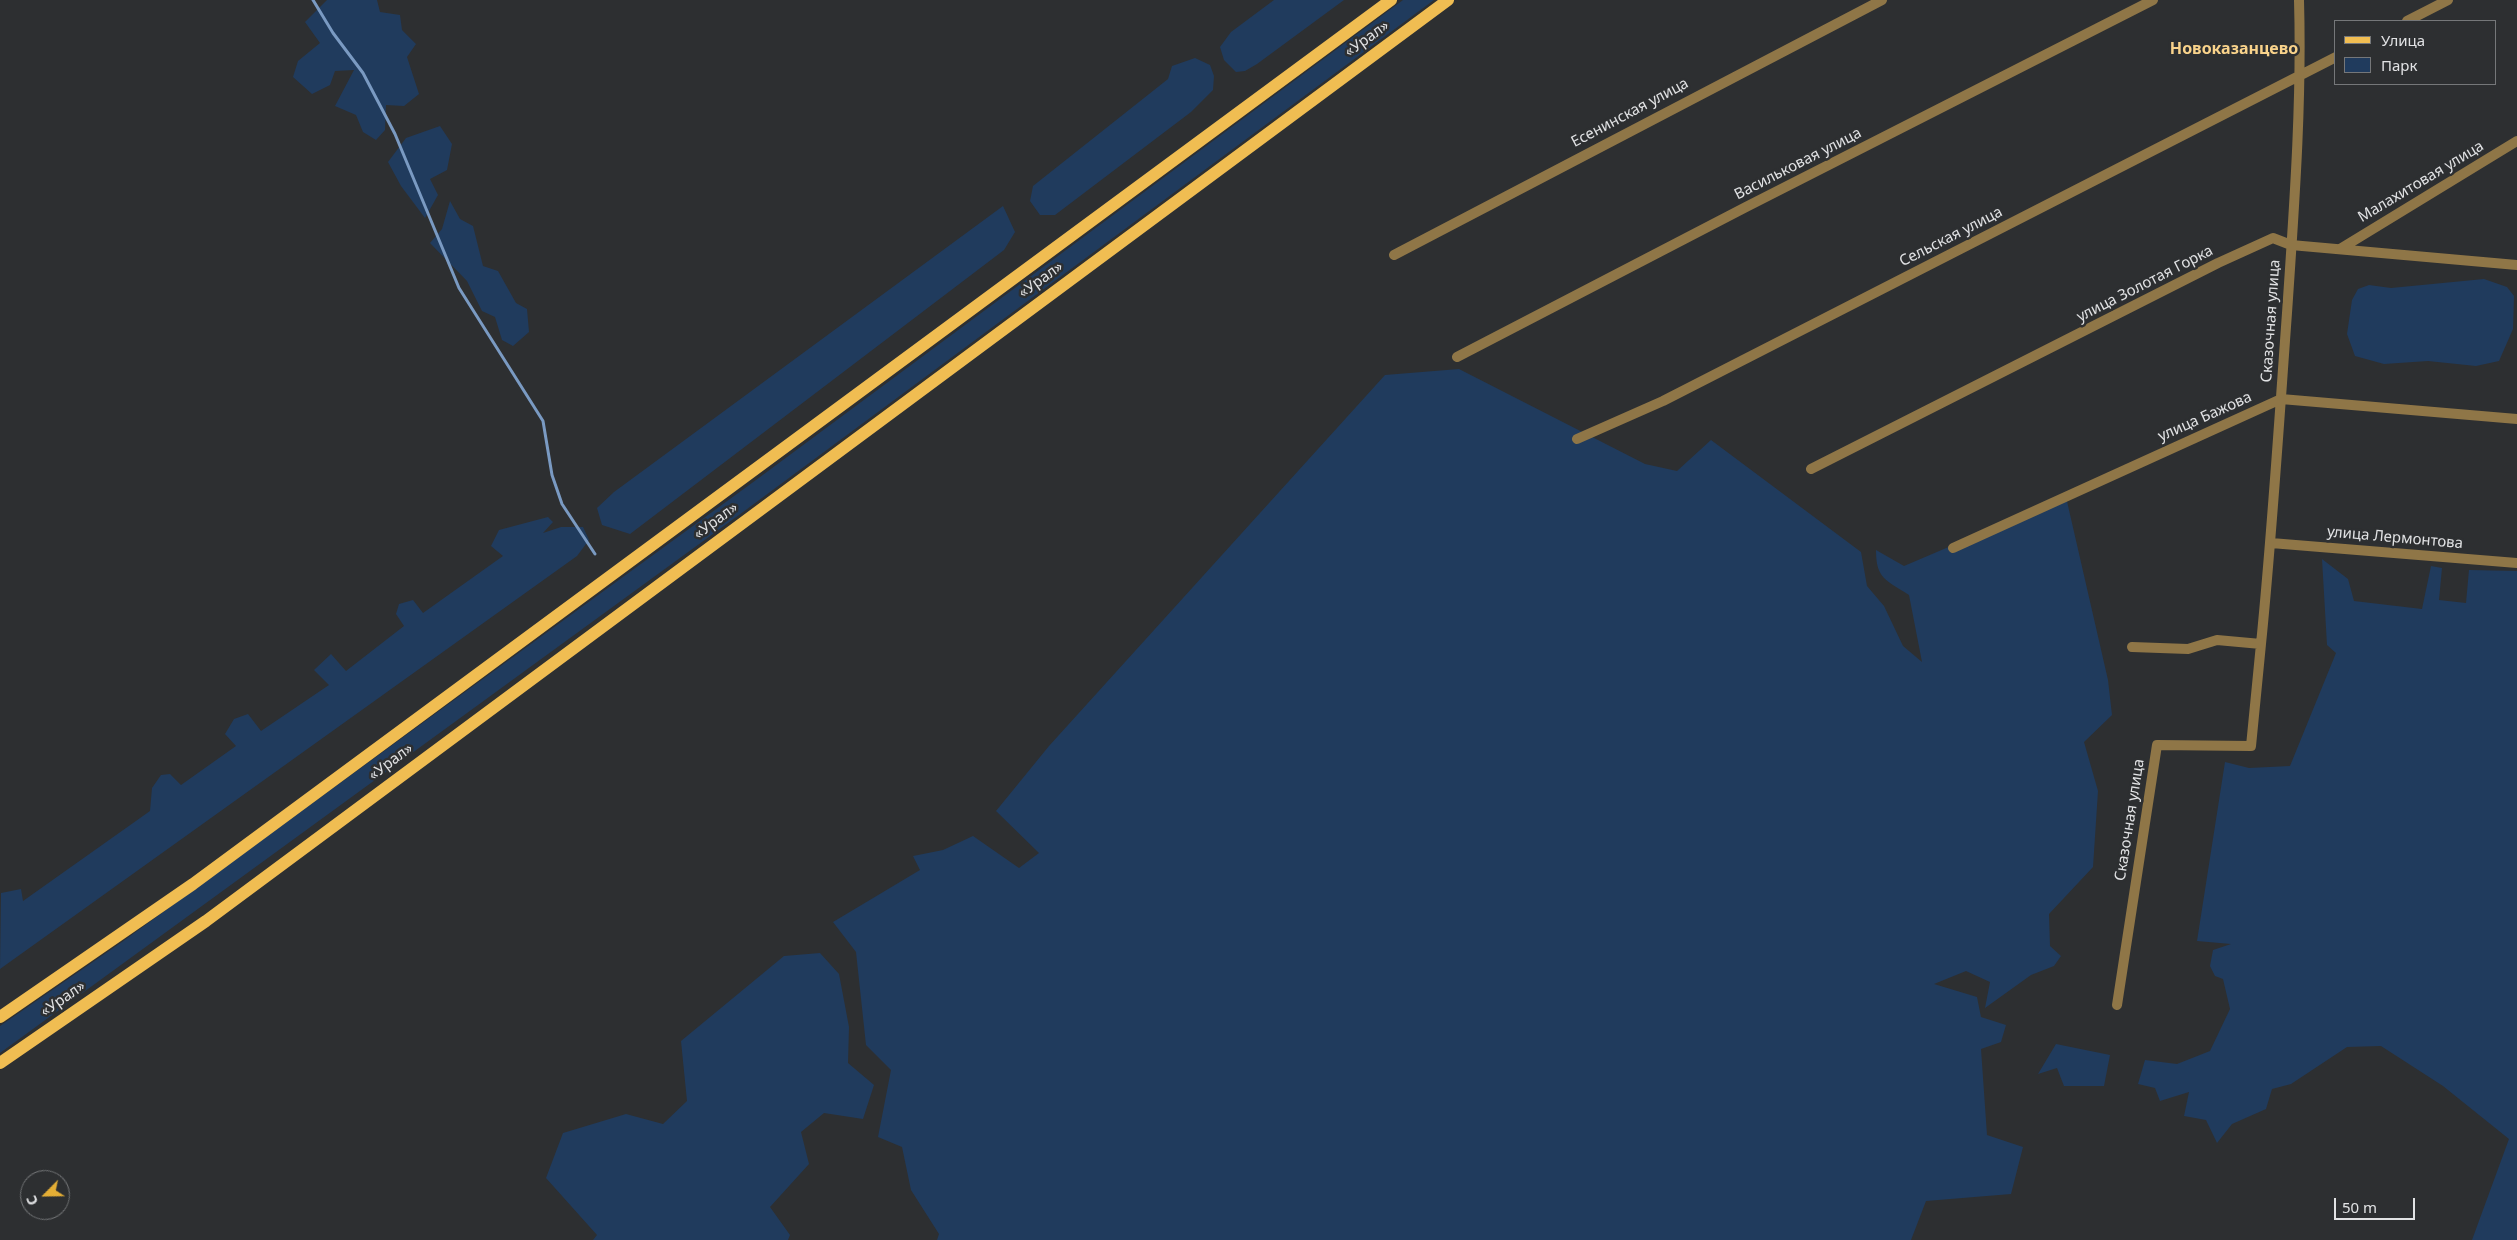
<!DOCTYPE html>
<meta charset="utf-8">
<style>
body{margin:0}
#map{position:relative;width:2517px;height:1240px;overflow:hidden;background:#2d2f31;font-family:"Noto Sans",sans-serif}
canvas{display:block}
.legend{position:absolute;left:2334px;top:20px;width:162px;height:65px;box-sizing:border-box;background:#2d2f31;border:1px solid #757779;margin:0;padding:6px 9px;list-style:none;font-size:15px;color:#e1e2e4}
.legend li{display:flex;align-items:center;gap:10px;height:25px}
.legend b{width:25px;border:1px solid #757779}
.north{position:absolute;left:20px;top:1170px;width:50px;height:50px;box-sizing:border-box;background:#2d2f31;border:1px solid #757779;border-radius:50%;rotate:247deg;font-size:14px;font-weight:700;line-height:20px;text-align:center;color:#e1e2e4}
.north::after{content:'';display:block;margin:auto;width:18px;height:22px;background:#e4ae35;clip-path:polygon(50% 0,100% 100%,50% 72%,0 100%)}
.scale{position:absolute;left:2334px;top:1198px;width:81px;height:22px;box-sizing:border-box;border:2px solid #e1e2e4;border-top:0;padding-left:6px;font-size:15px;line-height:18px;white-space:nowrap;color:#e1e2e4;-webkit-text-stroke:4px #2d2f31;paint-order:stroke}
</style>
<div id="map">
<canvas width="2517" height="1240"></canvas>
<ul class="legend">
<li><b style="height:6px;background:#f0bd52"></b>Улица</li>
<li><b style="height:14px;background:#203b5d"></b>Парк</li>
</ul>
<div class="north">С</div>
<div class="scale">50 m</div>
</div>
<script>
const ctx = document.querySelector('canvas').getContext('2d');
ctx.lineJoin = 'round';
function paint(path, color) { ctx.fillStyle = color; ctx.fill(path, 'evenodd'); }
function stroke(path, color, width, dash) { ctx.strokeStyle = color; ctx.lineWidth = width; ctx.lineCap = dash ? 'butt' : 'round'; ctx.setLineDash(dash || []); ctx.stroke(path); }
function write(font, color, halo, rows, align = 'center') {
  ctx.font = font + ' "Noto Sans",sans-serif'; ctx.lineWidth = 5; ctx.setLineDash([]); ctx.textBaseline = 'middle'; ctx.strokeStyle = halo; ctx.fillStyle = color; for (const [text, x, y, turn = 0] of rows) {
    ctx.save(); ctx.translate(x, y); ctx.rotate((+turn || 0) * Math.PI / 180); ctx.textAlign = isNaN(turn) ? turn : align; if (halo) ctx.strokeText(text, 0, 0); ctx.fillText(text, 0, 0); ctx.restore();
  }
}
const green = new Path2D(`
 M327,0H377L380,12L400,15L402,30L416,44L407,57L419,94L404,106L386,105L385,130L376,140L363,132L356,115L335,106L354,70L335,71L330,85L312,94L293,77L298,61L320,43L305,22Z
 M1274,0H1344L1257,64L1245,71L1236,72L1224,60L1220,47L1231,32Z
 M1403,0H1434L739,515L0,1053V1026L122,942L756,480Z
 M1195,58L1210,65L1214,76L1213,90L1191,112L1055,215H1040L1030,201L1033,186L1168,79L1172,66Z
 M440,126L452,144L447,170L430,179L438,195L425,218L401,186L388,162L406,138Z
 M450,201L460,219L473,226L483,266L498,271L516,303L527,309L529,332L513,346L502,340L495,317L482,311L467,281L430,243L442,229Z
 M1003,206L1015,232L1004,250L630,534L602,525L597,508L614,492Z
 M2484,279L2507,287L2514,296L2513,329L2499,361L2476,366L2428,361L2384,364L2355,356L2347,334L2352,300L2358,289L2369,285L2391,288Z
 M1459,369L1645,464L1677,471L1711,440L1861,552L1867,586L1884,606L1903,646L1922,662L1909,595C1886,580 1876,579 1876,550L1904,566L2066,497L2108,680L2112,715L2084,742L2098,791L2093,867L2049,914L2050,946L2061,956L2054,966L2031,975L1985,1008L1990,982L1966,971L1934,984L1977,997L1981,1017L2006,1025L2001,1042L1981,1049L1987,1135L2023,1147L2011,1194L1926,1201L1911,1240H937L939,1234L911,1190L902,1147L878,1137L891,1070L866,1045L856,952L833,922L920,870L913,856L943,850L973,836L1019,868L1039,853L996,811L1049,746L1385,375Z
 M548,517L553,522L543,533L561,527H583L589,540L577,556L0,969L1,893L21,889L23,901L150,811L152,788L161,775L170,774L181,785L236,746L225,734L234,719L248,714L261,731L329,685L314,670L331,654L346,671L404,626L396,614L399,604L413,600L423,613L503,556L491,546L499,530Z
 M2322,559L2348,579L2354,601L2422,609L2431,566L2442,568L2439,600L2466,603L2469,570L2517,571V1240H2472L2509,1139L2443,1086L2381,1046L2347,1047L2291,1084L2272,1089L2266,1109L2232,1124L2217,1143L2206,1120L2184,1116L2189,1092L2160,1101L2155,1088L2138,1084L2145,1060L2177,1064L2210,1051L2230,1009L2223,979L2215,976L2210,966L2213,950L2231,944L2197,941L2225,762L2249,768L2290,766L2336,653L2327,645Z
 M820,953L839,974L849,1027L848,1063L874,1085L863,1119L824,1113L801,1132L809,1164L770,1207L790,1235L788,1240H593L597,1235L546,1178L563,1133L626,1114L663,1124L687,1101L681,1041L784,956Z
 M2056,1044L2110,1055L2104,1086H2064L2057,1068L2038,1074Z`);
const stream = new Path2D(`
 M313,0L333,33L363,73L395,134L459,288L543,421L552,475L562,504L595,554`);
const street = new Path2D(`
 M2407,21L2448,0
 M2340,249L2517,141
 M1394,255L1882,0
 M1457,357L1746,207L2153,0
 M1577,439L1663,401L2336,57
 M1811,469L2218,263L2273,238L2291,245L2517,265
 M2271,543L2517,563
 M1953,548L2281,399L2517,419
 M2132,647L2188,649L2217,640L2261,644C2272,534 2279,423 2287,313C2294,209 2302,104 2299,0
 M2117,1005L2157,745L2251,746L2261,644`);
const primary = new Path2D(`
 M0,1017L193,884L1391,0
 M0,1063L206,921L1448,0`);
const streetNames = [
 ["«Урал»",1367,39,-36],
 ["Есенинская улица",1630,113,-28],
 ["Васильковая улица",1798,164,-27],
 ["Малахитовая улица",2421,182,-31],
 ["Сельская улица",1951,237,-27],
 ["«Урал»",1041,280,-36],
 ["улица Золотая Горка",2145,284,-27],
 ["Сказочная улица",2271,321,-86],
 ["улица Бажова",2205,417,-24],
 ["«Урал»",716,521,-37],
 ["улица Лермонтова",2395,538,5],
 ["«Урал»",391,762,-37],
 ["Сказочная улица",2130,820,-81],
 ["«Урал»",63,999,-35]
];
const neighbourhoodNames = [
 ["Новоказанцево",2234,49]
];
paint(green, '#203b5d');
stroke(stream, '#7a9ac2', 3);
stroke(street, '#8f7647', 10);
stroke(primary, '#f0bd52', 12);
write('15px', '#e1e2e4', '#2d2f31', streetNames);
write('bold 16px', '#f9d38b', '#2d2f31', neighbourhoodNames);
</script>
